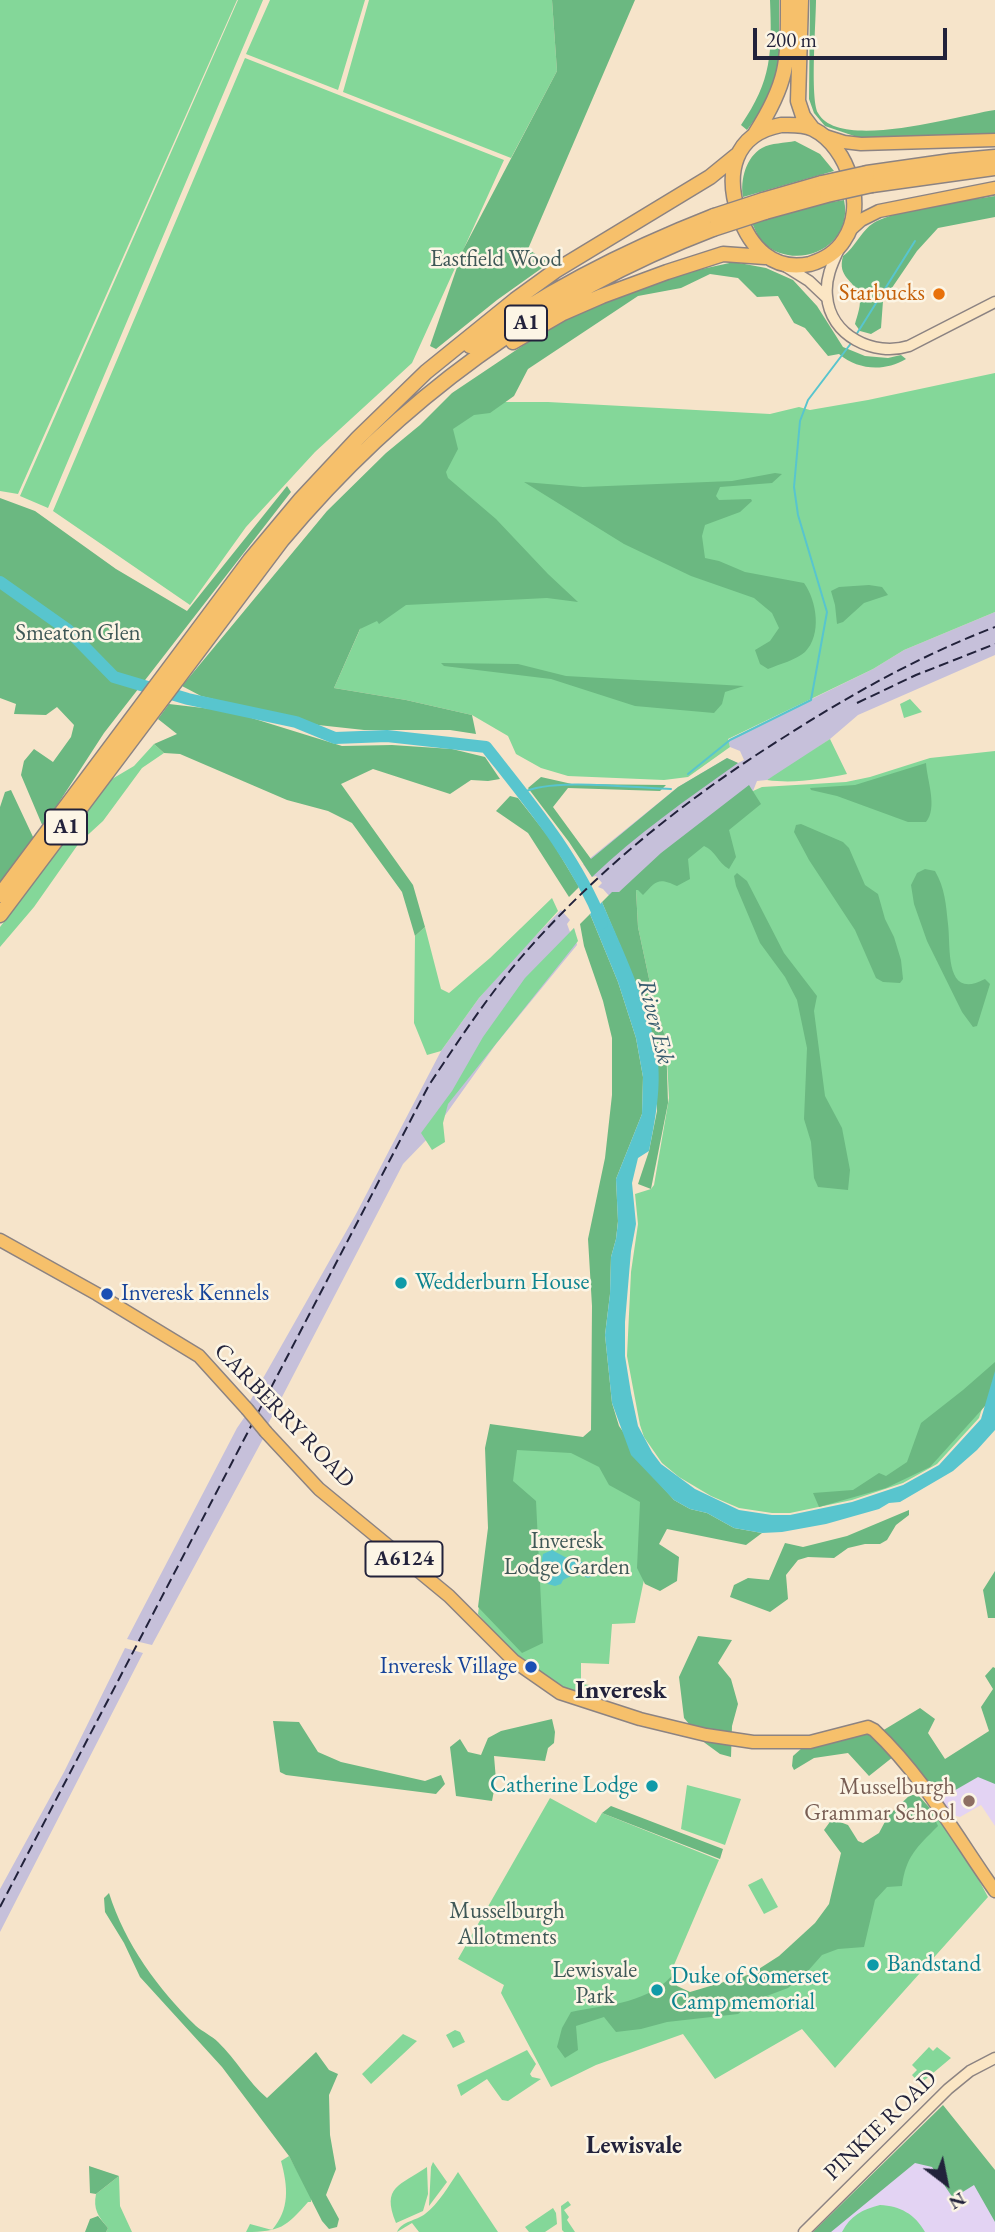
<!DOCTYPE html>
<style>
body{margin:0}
#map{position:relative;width:995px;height:2232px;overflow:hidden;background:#f6e4ca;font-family:"EB Garamond",serif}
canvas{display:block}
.north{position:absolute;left:911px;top:2148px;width:70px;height:70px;-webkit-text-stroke:5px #fcf5e5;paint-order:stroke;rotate:148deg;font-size:19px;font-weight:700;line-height:28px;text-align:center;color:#22223b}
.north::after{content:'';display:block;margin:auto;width:24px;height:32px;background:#22223b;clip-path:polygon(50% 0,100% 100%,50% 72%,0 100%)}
.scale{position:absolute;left:753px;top:28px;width:194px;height:32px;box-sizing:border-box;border:4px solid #22223b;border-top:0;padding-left:9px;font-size:21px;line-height:24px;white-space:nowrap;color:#22223b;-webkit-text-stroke:5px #fcf5e5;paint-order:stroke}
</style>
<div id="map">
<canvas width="995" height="2232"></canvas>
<div class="north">N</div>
<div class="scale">200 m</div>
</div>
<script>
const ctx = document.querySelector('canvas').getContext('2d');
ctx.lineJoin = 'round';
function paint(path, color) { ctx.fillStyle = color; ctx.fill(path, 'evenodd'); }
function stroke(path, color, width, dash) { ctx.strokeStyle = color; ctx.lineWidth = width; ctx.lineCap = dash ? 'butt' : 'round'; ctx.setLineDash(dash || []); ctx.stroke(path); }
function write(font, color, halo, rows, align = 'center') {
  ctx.font = font + ' "EB Garamond",serif'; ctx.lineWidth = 5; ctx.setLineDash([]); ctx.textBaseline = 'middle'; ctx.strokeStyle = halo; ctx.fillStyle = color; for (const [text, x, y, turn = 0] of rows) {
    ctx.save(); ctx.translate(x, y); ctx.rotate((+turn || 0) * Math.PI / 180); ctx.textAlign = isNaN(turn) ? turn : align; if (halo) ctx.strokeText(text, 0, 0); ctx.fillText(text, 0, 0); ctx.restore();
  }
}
const built = new Path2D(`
 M995,1768V1826L981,1805L960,1817L952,1815L939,1797Z
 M944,2111L995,2175V2232H821Z`);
const industrial = new Path2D(`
 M995,612V655L858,715L830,739L782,772L767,780L757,781L753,791L611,898L603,889L598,887L602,883L596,876L592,877L583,864L678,787L727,758L738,763L744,760L740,751L730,747L728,740L873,669L904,650Z
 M561,910L570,920L567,924L570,932L574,928L577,945L496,1044L431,1135L403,1164L268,1424L249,1403L356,1214L441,1051L479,998L520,951Z
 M246,1415L264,1437L152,1645L127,1639L237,1428Z
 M125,1648L143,1653L0,1932V1889L64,1772Z`);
const green = new Path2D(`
 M0,0H237L18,494L0,491Z
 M238,0H263L48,508L20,496Z
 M270,0H365L338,90L246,54Z
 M369,0H552L557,71L511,158L343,92Z
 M245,58L504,160L412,363L315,452L246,527L190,605L53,511Z
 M995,373V612L904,650L873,669L728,739L730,747L688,777L664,780L568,776L541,768L516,754L508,736L472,715L406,700L334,688L454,417L502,402H548L770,414L799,407L810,410L868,400Z
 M910,699L922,712L904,718L900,704Z
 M830,739L847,774C821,779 794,784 767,780Z
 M154,744L164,753L142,768L103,821L79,843L34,907L0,947V927L112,779L134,766Z
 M995,751V1368L979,1418L937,1464L903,1483L852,1500L790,1513H772L739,1508L711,1496L679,1477L662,1463L644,1437L640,1425L627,1356L631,1272L638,1224L635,1194L651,1189L654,1185L669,1098L666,1040L651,988L638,927L636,890L753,791L762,787L846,782L870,777L930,758Z
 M552,898L558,911L479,998L441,1051L427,1055L414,1023L415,936L425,927L441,989L449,993L490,958Z
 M574,928L578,941L448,1104L443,1123L445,1142L432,1150L421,1133L452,1091L483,1037L525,978Z
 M497,1435L602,1447L645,1495L646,1570L635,1623L612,1624L609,1664L581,1663V1684L590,1685L592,1693L561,1689L512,1653L478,1614L489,1531Z
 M687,1785L741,1799L725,1845L681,1829Z
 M550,1798L596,1823L602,1813L719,1860L671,1972L682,1998L772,1977L884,1867L932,1806L968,1860L988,1897L835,2068L802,2029L715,2079L683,2034L596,2065L551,2087L501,1993L504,1985L458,1959Z
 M762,1878L778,1907L764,1914L748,1885Z
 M455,2030L460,2032L465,2042L453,2048L446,2035Z
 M403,2034L417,2041L371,2084L362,2074Z
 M929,2047L933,2051L937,2047L951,2058L920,2084L912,2075L917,2070L912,2065Z
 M527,2050L536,2064L530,2074L532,2077L541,2079L508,2101L502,2100L487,2079L461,2096L457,2085Z
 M289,2156L311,2196V2202H308C286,2227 280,2232 246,2232L250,2224L272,2230C290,2209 288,2187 281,2161Z
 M433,2162L447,2182L429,2206L431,2167Z
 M427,2167L428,2194L423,2211L396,2223C381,2186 400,2186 427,2167Z
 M458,2172L498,2232H419L412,2223L397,2232C402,2221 416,2221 425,2214C439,2203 448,2187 458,2172Z
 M119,2176L120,2206L132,2232H106L108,2228C98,2216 93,2209 96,2194Z
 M568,2201L571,2205L564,2210L569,2217L567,2220L575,2232H564L562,2230L561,2206Z
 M880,2205C900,2206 915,2214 925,2232H842C850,2216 863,2209 880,2205Z
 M553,2208L556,2213L557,2224L545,2232H529L525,2227Z`);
const forest = new Path2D(`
 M552,0H635L528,249L549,263L497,300L436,349L430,346L463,250L557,71Z
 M770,0H779V71L769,100L747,130L741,125C772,80 772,53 770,0Z
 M810,0H816C816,22 810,98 818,113C839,152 959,115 995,110V137H857L825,126L814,113L809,99Z
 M795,141L820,154L834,171L743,197C740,180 746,157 762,148C771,143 785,143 795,141Z
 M995,196V217L938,228L917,251L883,301L881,328L871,334L860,331L855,324C857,316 862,304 859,296C854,279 837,278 843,256C856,247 862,228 877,221C904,208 964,201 995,196Z
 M844,200C854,247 797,273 763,243C758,238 755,229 752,223L809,206Z
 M734,262L766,268L793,280L817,306L843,347L865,356L888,358L901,355L906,359C884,372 858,370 839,354L828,356L805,328L794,323L778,296L757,297L738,278L710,274L681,288L638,296L528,369L514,396L490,413L474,415L453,429L458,449L446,472L448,478L496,519L548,574L578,602L547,598L406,605L379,624L377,621L360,629L334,688L406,700L472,715L476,734L450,730H364L318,725L201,696L182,686L327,511L386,453L420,425L452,393L552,326L604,302L693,271Z
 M775,473L782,474L772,483L720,487L716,496L719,500L751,499L752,501L740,512L705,525L702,536L705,558L719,561L745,572L804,583C817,601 822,635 805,652C796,660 780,664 768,669L760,664L755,650L770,641L779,628L772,613L754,598L691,576L624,544L524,482L583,487L732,481Z
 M287,486L291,492L104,733L43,827L21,775L24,761L34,749L53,762L71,737L74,725L57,707L46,715L14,714L16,704L0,698V498L35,511L116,569L187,611Z
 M869,585L882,587L888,595L864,603L843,622L837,624L835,605L831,591L839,587Z
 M441,663L518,664L566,676L744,686L725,692L722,704L714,713L635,706L551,679L444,666Z
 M169,704L229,711L342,746L392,745L452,749L485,757L500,779L488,781L471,780L450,794L373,769L341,784L413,885L425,927L415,936L402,892L352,823L328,811L287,800L180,754L164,753L154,744L177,734L158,719Z
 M727,758L738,763C687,799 637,834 592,877L569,842L528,788L541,777L572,784L666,785L660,791L568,788L553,807L591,859L678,787Z
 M926,763C927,780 938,808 926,822H908L837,796L811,790L810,788L855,785Z
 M749,785L761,804L729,830L736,857L729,869C718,863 715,850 704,846L688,859L690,879L677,886C658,877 656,881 643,895L638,890H636L638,927L651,988L666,1040L668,1103L651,1189L638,1184L649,1151L657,1111V1057L641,996L602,902L612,892H619L661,853Z
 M11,790L34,839L0,884V807L5,792Z
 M510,796L518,798L551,840L579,887L569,897L528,833L496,811Z
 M801,824L843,842L849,848L865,885L878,894L885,919L894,937L901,960L903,979L900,983L883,982L876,978L855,930L809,860L794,832L796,825Z
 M925,869L935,871C945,888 946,905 948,924C951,948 944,1001 985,979L990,984L977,1026L973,1027L962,1012L927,941L914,904L911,885L917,873Z
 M737,873L747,881L784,953L817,996L814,1011L825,1096L842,1128L850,1170L848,1190L818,1187L814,1178L811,1142L804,1119L807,1048L797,1000L785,977L760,943L736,886L734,876Z
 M590,914L618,982L636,1038L643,1077L642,1114L616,1179L618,1221L616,1239L611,1257L610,1294L605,1335L612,1403L619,1426L659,1483L674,1500L690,1509L707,1513L734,1528L762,1533L746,1545L667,1529L659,1544L679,1557L677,1581L660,1591L645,1584L637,1568L640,1502L609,1485L599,1467L571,1453L517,1450L513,1481L536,1501L543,1643L522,1653L478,1607L488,1528L485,1448L490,1424L583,1437L591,1430L592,1306L588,1239L605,1158L612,1095V1038L603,1001L584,946L580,924Z
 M995,1362V1395L930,1467L886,1488L819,1507L813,1493L853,1490L879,1473L886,1476L907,1462L921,1423L963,1390Z
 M909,1510V1515L896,1525L887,1540L880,1544H865L848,1548L834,1558L808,1557L798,1560L786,1575L788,1599L770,1612L730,1597L734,1585L748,1578L769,1580L785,1543L803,1547L847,1536Z
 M995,1571V1618H988L983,1590Z
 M698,1636L732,1640L718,1663L731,1679L738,1704L732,1726L731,1757L720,1754L705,1743L684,1718L679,1677Z
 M993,1667L995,1668V1784L978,1777L938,1800L882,1731L920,1708L935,1719L928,1733L945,1759L989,1731L981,1707L993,1689L985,1676Z
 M552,1719L555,1732L554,1743L548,1748L545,1761L494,1756L496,1780L492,1801L456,1796L450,1747L460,1739L468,1752L481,1755L488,1738L501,1731Z
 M273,1721L299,1722L318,1752L341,1762L425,1781L441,1775L445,1784L436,1794L286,1775L280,1772Z
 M869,1732L893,1757L869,1776L848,1753L814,1758L794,1770L792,1766L793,1756L802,1748C827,1749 845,1735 869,1732Z
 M910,1795H918L929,1807L938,1826C917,1847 906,1856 902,1886L887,1887L875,1900L864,1947L838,1949L822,1955L807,1972L788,1988L756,2000L738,2014L667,2022L641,2029L616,2032L604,2017L576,2026L578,2050L565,2058L557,2047L562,2028L571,2012C609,2004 650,2004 676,1971L677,1986L690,1992L751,1974L779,1956L815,1923L829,1904L841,1853L824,1830L832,1819L848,1825L858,1841L863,1843L879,1833L888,1816Z
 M611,1806L723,1849L720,1859L602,1813Z
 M109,1893C125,1944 158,1989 196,2026C203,2032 212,2036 218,2042C236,2059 248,2082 267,2098L316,2052L329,2070L338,2074L329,2095L330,2135L336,2169L326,2195L339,2219L337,2227L329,2229L322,2221L289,2156L222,2067L140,1977L124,1943L105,1912L104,1898Z
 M943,2105L995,2170V2222L974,2185L953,2198L932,2167L915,2163L831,2232H813Z
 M89,2166L119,2176L96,2194L90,2193Z
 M98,2216L108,2228L106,2232H85L90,2219Z`);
const water = new Path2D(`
 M602,902C623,951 648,1002 657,1055C662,1085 655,1122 649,1151L638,1158L632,1183L636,1224L631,1251L625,1322V1356L631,1393L638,1426L652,1452L661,1464L695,1489L739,1510L772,1515H790L852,1502L903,1485L939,1465L981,1419L995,1371V1430L977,1450L953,1471L900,1502L889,1503L879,1509L826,1524L782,1532L762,1533L734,1528L707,1513L690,1509L674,1500L631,1455L612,1403L605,1335L610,1294L611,1257L616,1239L618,1222L616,1179L642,1114L643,1077L636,1038L618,982L590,914Z
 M552,1550L565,1557L592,1565L594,1575L588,1578L577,1573L563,1580L561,1584L555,1586L548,1584C544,1575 540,1564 543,1554Z`);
const stream = new Path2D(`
 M856,335L915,241
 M688,774L730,740L811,700L827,612L798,515L794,487L800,421L808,400L852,342
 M522,793C550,777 636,788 671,789`);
const river = new Path2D(`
 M0,582L68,630L114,677L188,699L296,722L335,738L387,736L486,747C530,803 576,857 602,923`);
const secondary = new Path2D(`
 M839,249C832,264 825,279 827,296C830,336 874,357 909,346L995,302
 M785,266L809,281L827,298
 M804,2232L948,2089L970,2071L995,2058`);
const primary = new Path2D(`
 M825,136L844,142L861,144L995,140
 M851,229L861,220L879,211L995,188
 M0,1240L97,1294L199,1356L247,1409
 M266,1432L319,1489L449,1596L514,1661L560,1693L640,1719L706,1735L753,1742H810L868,1727L874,1730C923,1776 957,1837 995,1891`);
const highway = new Path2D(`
 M801,0L798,101L803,116L812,128
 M781,125C792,125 803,124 813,129C849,147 867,207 844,240C836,253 823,260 810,264C773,272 750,247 739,215C725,174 733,134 781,125Z
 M755,134C789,81 788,61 788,0
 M867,173L951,161L995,157
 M872,185L995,168
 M763,200L822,183
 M765,212L827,195
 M513,342L563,313L602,296L667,272L723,254L765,257
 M470,346C545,291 627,250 714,216
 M0,895L250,560L301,499L358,438L426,372L515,300L555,271L710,177L737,155
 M0,915L282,540C398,401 543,294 713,229`);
const rail = new Path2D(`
 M857,703L916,675L995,644
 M0,1907L429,1085C457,1043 485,1000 518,961C596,870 688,797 789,734C855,692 922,655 995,627`);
const primaryBridge = new Path2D(`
 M247,1409L266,1432`);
const highwayBridge = new Path2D(`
 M822,183L867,173
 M827,195L872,185
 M714,216L763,200
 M713,229L765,212`);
const markers = [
 [939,294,7,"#e8710a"],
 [401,1283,7,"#0f9aa8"],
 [107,1294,7,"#1a4fb4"],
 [531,1667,7,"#1a4fb4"],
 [652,1786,7,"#0f9aa8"],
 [969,1801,7,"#8d6e63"],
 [873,1965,7,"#0f9aa8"],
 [657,1990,7,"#0f9aa8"]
];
const shields = [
 [526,323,42],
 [66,827,42],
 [404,1559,77]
];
const shieldNames = [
 ["A1",526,323],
 ["A1",66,827],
 ["A6124",404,1559]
];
const parkNames = [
 ["Eastfield Wood",496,260],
 ["Smeaton Glen",78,634],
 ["Inveresk",567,1542],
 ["Lodge Garden",567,1568],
 ["Musselburgh",507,1912],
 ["Allotments",507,1938],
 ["Lewisvale",595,1971],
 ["Park",595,1997]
];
const foodNames = [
 ["Starbucks",925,294]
];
const cultureNames = [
 ["Wedderburn House",415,1283],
 ["Catherine Lodge",638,1786,"right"],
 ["Bandstand",887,1965],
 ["Duke of Somerset",671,1977],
 ["Camp memorial",671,2003]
];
const transitNames = [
 ["Inveresk Kennels",121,1294],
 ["Inveresk Village",517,1667,"right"]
];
const streetNames = [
 ["CARBERRY ROAD",284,1416,46],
 ["PINKIE ROAD",881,2126,-44]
];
const educationNames = [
 ["Musselburgh",955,1788],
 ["Grammar School",955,1814]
];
const waterNames = [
 ["River Esk",655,1022,76]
];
const neighbourhoodNames = [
 ["Lewisvale",634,2146]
];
const quarterNames = [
 ["Inveresk",621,1691]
];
paint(built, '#e3d3f3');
paint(industrial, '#c6c0da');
paint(green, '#84d799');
paint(forest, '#6bb881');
paint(water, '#58c5ce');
stroke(stream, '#58c5ce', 2);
stroke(river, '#58c5ce', 12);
stroke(secondary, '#8c8382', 13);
stroke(primary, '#8c8382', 15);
stroke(highway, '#8c8382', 17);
stroke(secondary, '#fbe6c4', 10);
stroke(primary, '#f6c06b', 12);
stroke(highway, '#f6c06b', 14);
stroke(rail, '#22223b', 2, [10, 5]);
stroke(primaryBridge, '#8c8382', 15, []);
stroke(highwayBridge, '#8c8382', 17, []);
stroke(primaryBridge, '#f6c06b', 12);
stroke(highwayBridge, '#f6c06b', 14);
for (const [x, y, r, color] of markers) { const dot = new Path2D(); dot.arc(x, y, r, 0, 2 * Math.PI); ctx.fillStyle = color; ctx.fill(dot); stroke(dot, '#fcf5e5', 2.5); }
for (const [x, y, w] of shields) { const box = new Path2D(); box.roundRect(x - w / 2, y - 17.5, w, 35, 5); ctx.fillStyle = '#fcf5e5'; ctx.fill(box); stroke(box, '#22223b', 2); }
write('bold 21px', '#22223b', null, shieldNames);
write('23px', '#3f5857', '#fcf5e5', parkNames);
write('23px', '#c56008', '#fcf5e5', foodNames, 'right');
write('23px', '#0d838f', '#fcf5e5', cultureNames, 'left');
write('23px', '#164399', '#fcf5e5', transitNames, 'left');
write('23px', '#22223b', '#fcf5e5', streetNames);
write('23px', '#785e54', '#fcf5e5', educationNames, 'right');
write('italic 24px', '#355b6e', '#fcf5e5', waterNames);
write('bold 24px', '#22223b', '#fcf5e5', neighbourhoodNames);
write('bold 26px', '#22223b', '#fcf5e5', quarterNames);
</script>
